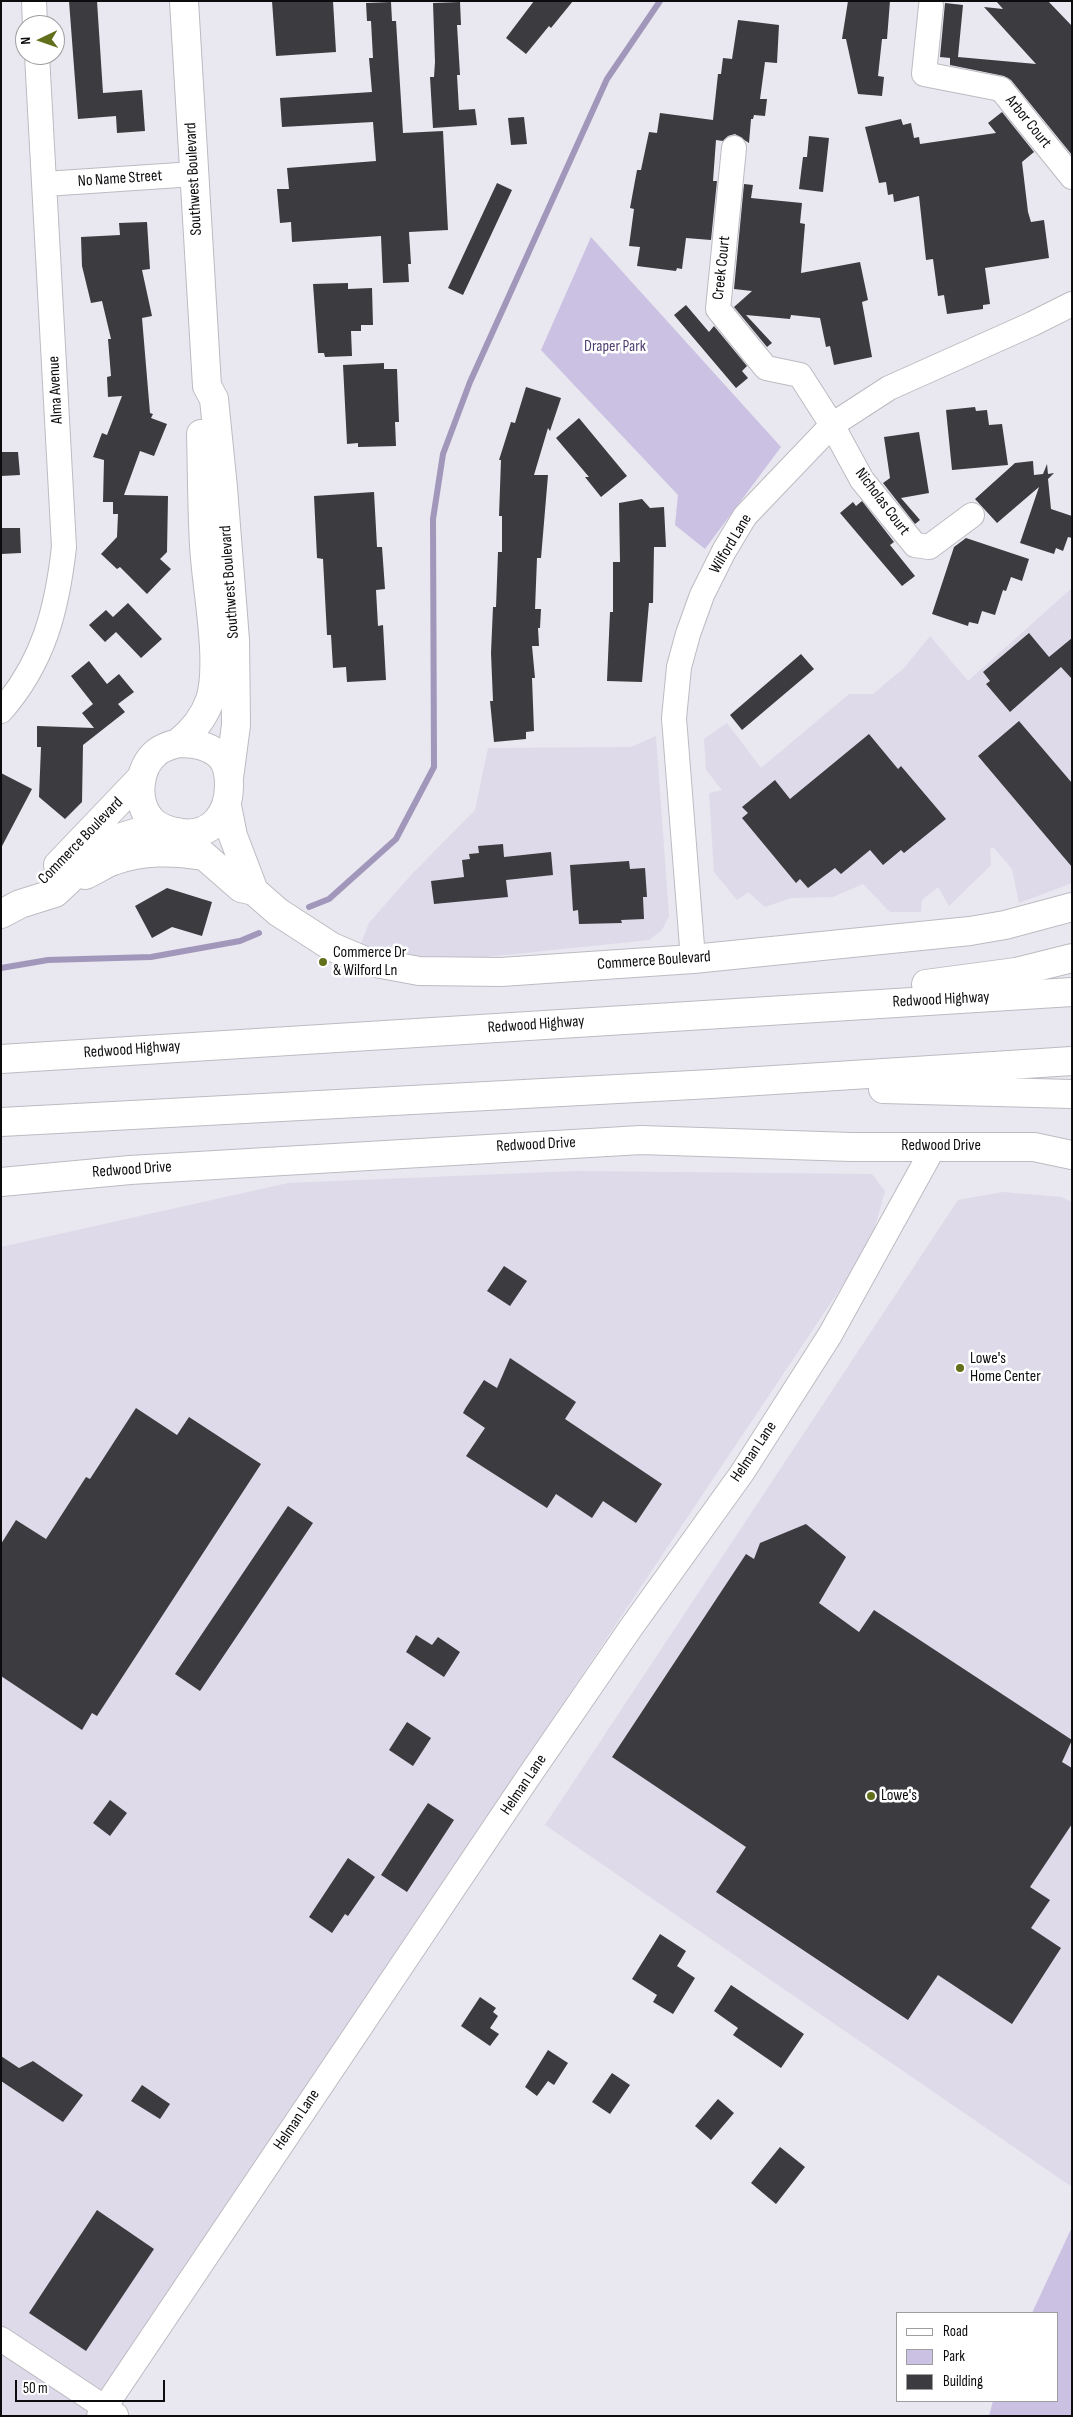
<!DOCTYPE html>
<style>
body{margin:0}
#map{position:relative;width:1073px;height:2417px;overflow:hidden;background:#e9e7ef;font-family:"Sofia Sans Condensed",sans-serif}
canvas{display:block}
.frame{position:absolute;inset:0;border:2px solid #0c0b0e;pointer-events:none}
.legend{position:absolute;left:896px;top:2312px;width:162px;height:90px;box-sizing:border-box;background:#fff;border:1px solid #9e9d9f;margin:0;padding:6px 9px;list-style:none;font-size:15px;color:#0c0b0e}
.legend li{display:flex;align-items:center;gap:10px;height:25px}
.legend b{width:25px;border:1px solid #9e9d9f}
.north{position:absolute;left:15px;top:15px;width:50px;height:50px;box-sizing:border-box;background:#fff;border:1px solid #9e9d9f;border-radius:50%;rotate:267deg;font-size:14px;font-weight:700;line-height:20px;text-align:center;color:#0c0b0e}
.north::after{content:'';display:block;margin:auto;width:18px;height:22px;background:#63701b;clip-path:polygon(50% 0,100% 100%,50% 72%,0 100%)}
.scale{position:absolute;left:15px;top:2380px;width:150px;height:22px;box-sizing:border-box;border:2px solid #0c0b0e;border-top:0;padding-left:6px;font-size:15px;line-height:18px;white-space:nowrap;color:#0c0b0e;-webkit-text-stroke:4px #fff;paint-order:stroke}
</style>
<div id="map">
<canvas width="1073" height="2417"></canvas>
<div class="frame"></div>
<ul class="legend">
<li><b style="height:6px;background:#fff"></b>Road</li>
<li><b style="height:14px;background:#cac1e3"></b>Park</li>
<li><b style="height:14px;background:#3c3b40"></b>Building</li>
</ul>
<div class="north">N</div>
<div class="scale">50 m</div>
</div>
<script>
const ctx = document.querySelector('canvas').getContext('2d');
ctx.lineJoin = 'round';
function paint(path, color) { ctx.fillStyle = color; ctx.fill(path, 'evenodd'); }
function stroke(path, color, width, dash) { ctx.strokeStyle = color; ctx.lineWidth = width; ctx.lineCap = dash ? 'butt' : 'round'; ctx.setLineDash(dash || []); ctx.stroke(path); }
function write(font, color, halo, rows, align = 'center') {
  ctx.font = font + ' "Sofia Sans Condensed",sans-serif'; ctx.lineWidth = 5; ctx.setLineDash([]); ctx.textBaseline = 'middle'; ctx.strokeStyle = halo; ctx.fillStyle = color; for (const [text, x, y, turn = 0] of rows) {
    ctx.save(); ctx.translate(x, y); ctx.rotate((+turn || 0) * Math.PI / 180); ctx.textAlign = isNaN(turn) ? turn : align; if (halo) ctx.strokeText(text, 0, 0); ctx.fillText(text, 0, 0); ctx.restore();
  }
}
const built = new Path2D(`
 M1072,588V883L1019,903L1012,869L994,848H990L991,865L949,906L938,887L922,900L921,912H890L863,884L833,897L791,898L765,907L748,892L737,900L714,872L709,793L722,790L706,770L704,739L727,723L761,768L849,694H873L904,668L930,636L968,681Z
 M656,736L669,916L662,930L649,940L438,962L356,956L369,923L411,875L475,810L488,748L631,747Z
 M576,1171L872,1174L885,1191L874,1230L860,1259L87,2416H1V1247L288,1183Z
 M1003,1192L1061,1197L1072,1202V2187L545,1825L958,1200Z`);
const green = new Path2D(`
 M591,237L781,447L705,549L675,525L678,495L541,350Z
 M1072,2227V2416H989L993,2401H1057V2313H1032Z`);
const stream = new Path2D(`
 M309,907L329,899L396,839L434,767L433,519L443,454L470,382L607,79L660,1
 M1,968L48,960L151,957L240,941L259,933`);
const building = new Path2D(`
 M69,1H97L103,93L142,90L145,131L117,133L116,116L78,119Z
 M272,1H333L336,52L276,56Z
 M534,1H573L551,28L549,26L526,54L506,38Z
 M848,1H890L887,39H882L878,76L884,77L882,96L858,94L846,39H842Z
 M996,1H1048L1072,26V155L1011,80L1004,76L950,65V58L940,57L945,3L963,5L958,57L1036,64L984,7L1003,9Z
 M391,2L392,21H396L403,133L443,131L448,230L409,232L411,264H408L409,282L383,283L381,236L292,242L291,222L280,223L277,189H289L287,168L376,161L373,122L282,127L280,98L372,92L369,58H373L371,21H367L366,3Z
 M460,2L461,25H457L460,75H457L459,110L475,109L477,125L433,128L430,77H434L435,62L433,3Z
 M738,20L779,25L777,63L765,62L760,99H767L765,116L754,115L753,119H751L749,143L735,134L728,136L723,141L716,140L713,181H717L711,240L686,238L682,269L677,268L676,271L637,266L640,247L629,246L634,209L630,208L637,170H641L649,132L657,133L660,113L713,120L718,74H721L723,58L732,59Z
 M1002,112L1034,152L1022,162L1028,212L1031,222L1044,220L1049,258L985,268L990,304L983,305V309L947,314L944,295L938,296L933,259L926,260L919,196L894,202L893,194L888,195L886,182L879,183L865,127L901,119L903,125L911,123L914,138L919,137L920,144L996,133L988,123Z
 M524,117L527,144L511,145L508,118Z
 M809,136L829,138L823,192L799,189L803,157H807Z
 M497,183L512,190L463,295L448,288Z
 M744,184L753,185L751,198L802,203L800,223L805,224L801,273L860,262L868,300L862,302L872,357L834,365L830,346L826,347L820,318L791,315L790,319L746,315L772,343L767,347L734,307L752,291L734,289Z
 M147,222L150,269L142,270L152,316L142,318L150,413L153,414L151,418L167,424L154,456L140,451L124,495L168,496L167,552L160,559L171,569L147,594L120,567L117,569L101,554L117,537L118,514H113V502H103L104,460L93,457L102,433L107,435L122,396L108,397L107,377L111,376L108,339H111L102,301L91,303L82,266L81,237L120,235L119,223Z
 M348,283V289L372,288L373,325H361V331H351L352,356L325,357L324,353H318L313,284Z
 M686,305L709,332L714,326L747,366L742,371L748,378L736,388L674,315Z
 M384,363V369H397L399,422H395L396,446L358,447V443L347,444L343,365Z
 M526,387L561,398L550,431L548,428L534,475H548L541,558H537L535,609H541L540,628H538L539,646H532L535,678H532L534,731L526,732V739L494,742L490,701H493L491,653L493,607H496L498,552H502V516H499L501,460H499L511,422L515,423Z
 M975,407L976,411L987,410L989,425L1002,424L1008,465L952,470L946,410Z
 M579,418L627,476L601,497L585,477H589L556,438Z
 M919,432L929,493L901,498L920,520L915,524L883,483L890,478L884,437Z
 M1,452H18L20,475L1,476Z
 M1033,461L1034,475L1043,474L1047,464L1048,474L1054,473L1048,479L1051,509L1072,516V538L1068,537L1063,551L1056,548L1054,554L1020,543L1039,487L997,523L975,499L1015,463Z
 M374,492L377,547H382L385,589L376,590L378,626L383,625L386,680L347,682L346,667L333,668L331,635H327L323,559L317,558L314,496Z
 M642,499L650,508L664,507L666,547H654L653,603H649L642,682L607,681L610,612H613V562H620L619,503Z
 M862,501L894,542L890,545L915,576L902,586L840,513L853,502L856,506Z
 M1,528H20L21,553L1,554Z
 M966,538L1029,559L1022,581L1011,577L1006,591L1003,590L995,615L982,611L978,624L969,622L968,626L932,614L954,547Z
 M128,603L162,639L141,658L116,632L105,642L89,625L106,610L113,617Z
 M1029,633L1049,657L1072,638V679L1061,667L1010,712L986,684L990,681L983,672Z
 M801,654L814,669L742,730L730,715Z
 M89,661L107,684L119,674L134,692L118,704L125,712L83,745L82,802L65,819L39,797L41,747H37V726L94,728L82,713L93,704L71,676Z
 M1019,721L1072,783V867L978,756Z
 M869,734L898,769L901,766L946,819L904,853L901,850L883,865L870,850L841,874L835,868L808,888L800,879L796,883L742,818L748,813L742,807L775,780L790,799Z
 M1,773L32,789L1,848Z
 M503,844L504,857L551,852L553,875L506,880L508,897L434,904L431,881L464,877L462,860L470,859L469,854L479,853L478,846Z
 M629,861L630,869L645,868L647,897H643L644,919L621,920L622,923L579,924L578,910L573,911L570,865Z
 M167,888L212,902L202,936L172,927L152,938L135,906Z
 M504,1266L527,1281L510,1306L487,1291Z
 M510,1358L576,1402L565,1419L662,1484L636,1523L603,1501L592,1518L556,1494L547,1508L466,1456L485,1428L463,1413L465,1409L484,1380L497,1388Z
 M136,1408L177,1435L189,1417L261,1464L97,1716L92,1713L82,1730L1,1676V1544L16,1520L46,1539L86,1477L90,1479Z
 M288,1506L313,1523L200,1691L175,1674Z
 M806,1524L846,1557L819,1603L859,1632L874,1610L1072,1740L1062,1762L1072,1768V1824L1030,1887L1050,1900L1031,1928L1061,1948L1012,2024L938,1975L908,2020L716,1892L746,1847L612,1757L746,1554L754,1559L760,1543Z
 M416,1635L432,1645L438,1637L460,1652L444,1677L406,1652Z
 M407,1722L431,1738L413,1766L389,1750Z
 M110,1800L127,1813L110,1836L93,1823Z
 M428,1803L454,1820L407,1892L381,1875Z
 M348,1858L375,1877L348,1916L345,1914L332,1933L309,1917Z
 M660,1934L686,1951L677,1966L695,1978L673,2014L653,2002L657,1995L632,1979Z
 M731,1985L804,2034L781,2068L733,2035L738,2028L714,2011Z
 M480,1997L496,2008L493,2012L498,2016L490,2028L499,2034L490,2046L461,2026Z
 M548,2050L568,2063L554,2085L548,2081L537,2096L525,2087Z
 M1,2056L19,2068L33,2061L83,2095L63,2122L1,2081Z
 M612,2073L630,2085L610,2114L592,2102Z
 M142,2085L170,2104L160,2119L131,2101Z
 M718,2099L734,2113L711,2140L695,2126Z
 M780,2147L805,2167L776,2204L751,2183Z
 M97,2210L154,2249L86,2351L29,2313Z`);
const street = new Path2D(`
 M34,1L35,25
 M931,6L924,74L1001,89L1072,177
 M734,148L718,309L766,368L800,375L832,425L862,480L915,545L929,547L972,515
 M45,184L194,174
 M1,711C44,662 57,609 64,547L37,55
 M693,959L674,718L679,667L688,634L702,595L724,551L745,516L832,425L889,388L1032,324L1072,304
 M1,2339L116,2415
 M99,2416L527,1779L630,1629L742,1473L830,1335L935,1145`);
const secondary = new Path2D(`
 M184,1L207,386L214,399L223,488L235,640L236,725L229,778
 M178,743C192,732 204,717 210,700C222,662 206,587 204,545C202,508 202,471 201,434
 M178,743C193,743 210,745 221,757C227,764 229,776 229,785C229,815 211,837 180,833C170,831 159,828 152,821C134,802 138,767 157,752C163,747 171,745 178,743Z
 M227,806L233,836L254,891
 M177,832L241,888L254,891L278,912L332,947L365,961L419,971L501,972L693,959L970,931L1005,925L1072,907
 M58,865L142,777
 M85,875C95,871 104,864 113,861C143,850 173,851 204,856
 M1,914L20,904L55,893L112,840L158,826
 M1,1182L130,1170L641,1140L851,1147H1034L1072,1155`);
const highway = new Path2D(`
 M926,984L1016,972L1072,958
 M1,1059L1072,992
 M883,1089L1072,1094
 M1,1122L711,1084L1072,1061`);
const markers = [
 [323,962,5,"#63701b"],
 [960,1368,5,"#63701b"],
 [871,1796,5,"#63701b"]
];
const streetNames = [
 ["Arbor Court",1028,122,51],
 ["No Name Street",120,179,-4],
 ["Southwest Boulevard",194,179,-93],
 ["Creek Court",722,268,-84],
 ["Alma Avenue",56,390,-93],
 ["Nicholas Court",882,502,53],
 ["Wilford Lane",731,544,-59],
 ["Southwest Boulevard",230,582,-94],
 ["Commerce Boulevard",81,841,-46],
 ["Commerce Boulevard",654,961,-4],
 ["Redwood Highway",941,1000,-3],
 ["Redwood Highway",536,1025,-4],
 ["Redwood Highway",132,1050,-4],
 ["Redwood Drive",536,1145,-3],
 ["Redwood Drive",941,1146],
 ["Redwood Drive",132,1170,-4],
 ["Helman Lane",754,1452,-56],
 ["Helman Lane",524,1785,-56],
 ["Helman Lane",297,2120,-56]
];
const parkNames = [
 ["Draper Park",615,347]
];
const poiNames = [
 ["Commerce Dr",333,953],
 ["& Wilford Ln",333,971],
 ["Lowe's",970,1359],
 ["Home Center",970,1377],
 ["Lowe's",881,1796]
];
paint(built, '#dedae9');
paint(green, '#cac1e3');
stroke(stream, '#a197bb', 6);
paint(building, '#3c3b40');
stroke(street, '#bdbbc2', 26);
stroke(secondary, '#bdbbc2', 30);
stroke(highway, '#bdbbc2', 30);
stroke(street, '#fff', 24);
stroke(secondary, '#fff', 28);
stroke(highway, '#fff', 28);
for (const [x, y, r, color] of markers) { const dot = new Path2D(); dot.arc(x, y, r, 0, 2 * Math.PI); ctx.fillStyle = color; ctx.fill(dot); stroke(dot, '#fff', 2); }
write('16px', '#0c0b0e', '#fff', streetNames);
write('16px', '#503f72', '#fff', parkNames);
write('16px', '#0c0b0e', '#fff', poiNames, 'left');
</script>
